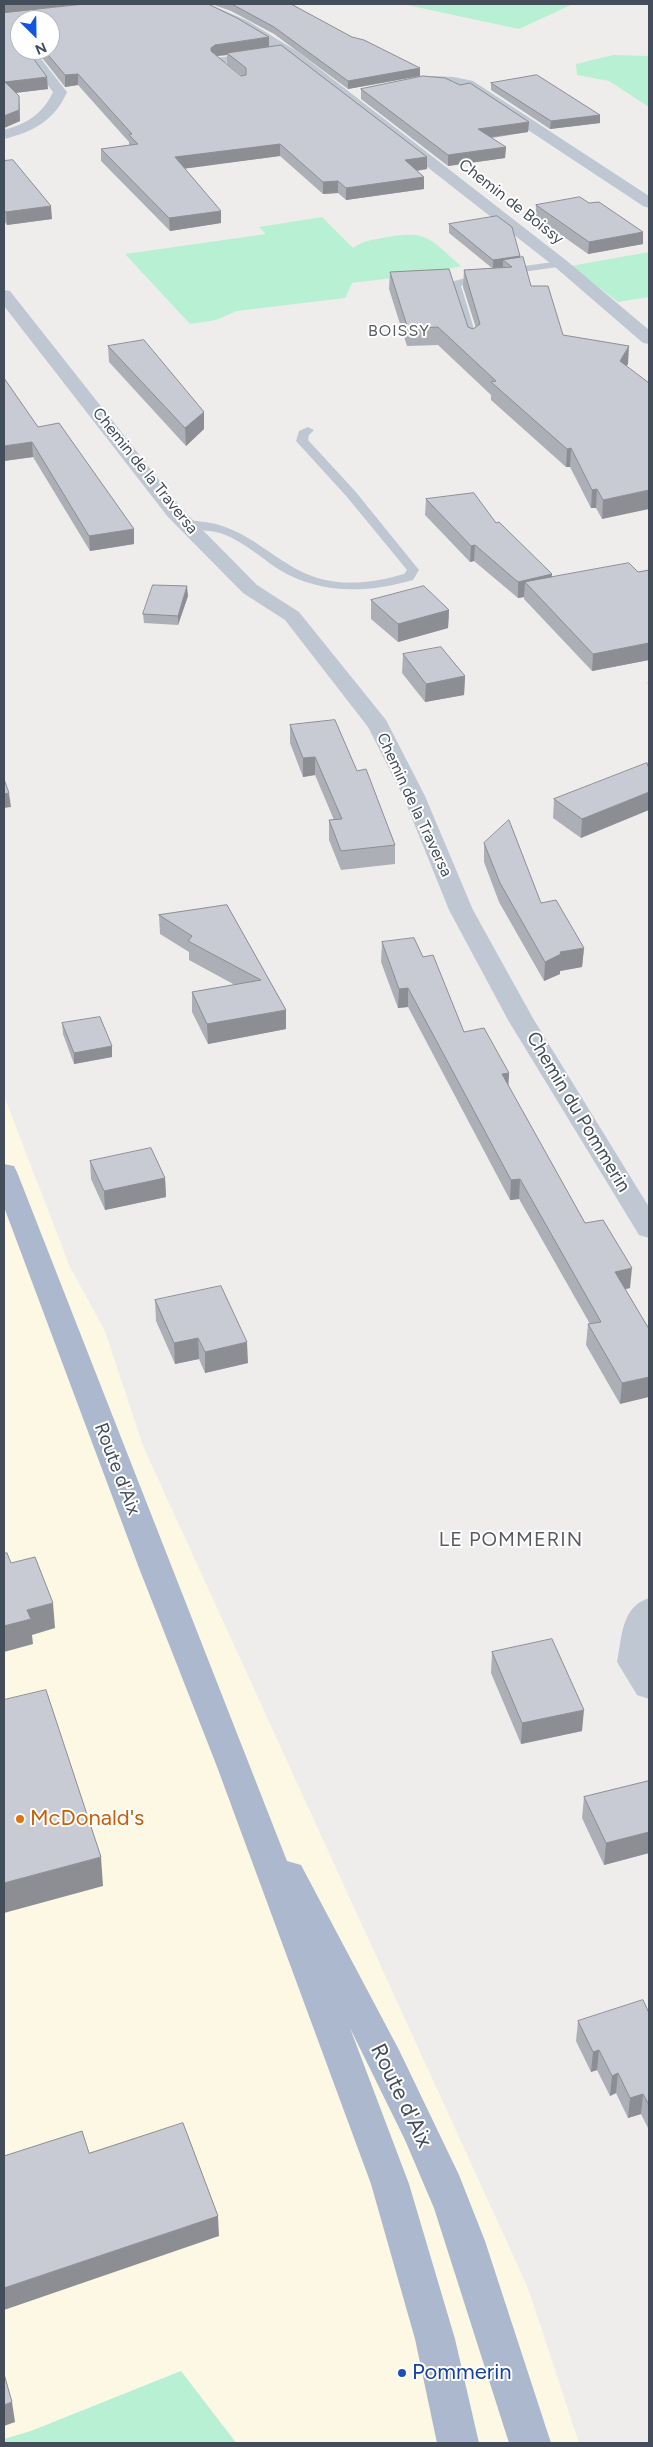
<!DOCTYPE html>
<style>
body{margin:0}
#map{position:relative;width:653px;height:2447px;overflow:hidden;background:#efedec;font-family:Figtree,sans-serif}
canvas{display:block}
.frame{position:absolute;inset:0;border:5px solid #444d5a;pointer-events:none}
.north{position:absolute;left:10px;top:10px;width:50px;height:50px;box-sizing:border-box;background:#fff;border:1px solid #b4b8bd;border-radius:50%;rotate:157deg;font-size:14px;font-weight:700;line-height:20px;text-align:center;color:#444d5a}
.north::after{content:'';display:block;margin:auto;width:18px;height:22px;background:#1355e3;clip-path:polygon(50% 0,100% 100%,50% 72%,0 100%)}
</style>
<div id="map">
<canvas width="653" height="2447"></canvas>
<div class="frame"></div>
<div class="north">N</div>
</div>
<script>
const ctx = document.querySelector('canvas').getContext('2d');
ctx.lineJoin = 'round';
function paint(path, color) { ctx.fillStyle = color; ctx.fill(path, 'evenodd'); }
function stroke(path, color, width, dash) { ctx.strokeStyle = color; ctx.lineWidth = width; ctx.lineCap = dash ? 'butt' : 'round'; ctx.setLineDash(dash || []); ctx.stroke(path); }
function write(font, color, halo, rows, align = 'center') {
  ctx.font = font + ' Figtree,sans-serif'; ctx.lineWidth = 4; ctx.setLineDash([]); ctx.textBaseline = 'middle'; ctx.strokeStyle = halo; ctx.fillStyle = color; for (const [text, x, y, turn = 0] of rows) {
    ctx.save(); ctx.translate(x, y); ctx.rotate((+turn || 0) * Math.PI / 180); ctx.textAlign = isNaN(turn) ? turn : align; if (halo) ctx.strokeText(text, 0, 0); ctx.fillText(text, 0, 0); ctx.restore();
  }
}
const commercial = new Path2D(`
 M4,1096L70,1267L105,1331L143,1446L528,2288L579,2443H237L181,2371L31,2431L4,2439Z`);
const green = new Path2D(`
 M402,4H573L519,29Z
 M613,55L649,56V107L609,81L577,75L576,64Z
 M322,217L353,248C362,241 371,240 382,238C427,229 429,238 461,266L432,273L352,283L345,298L237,311L216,320L190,324L125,254L266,234L259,227Z
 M649,252V297L618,302L570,266Z
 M181,2371L236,2443H4V2439L31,2431Z`);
const path = new Path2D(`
 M649,682V684`);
const lane = new Path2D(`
 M252,53L255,54V58L223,63L233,72L229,75L212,61L216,58Z
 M561,261L566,264L565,266L494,276L461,286L478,342L473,345L469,344L450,284L451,282L494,270Z
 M308,427L314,430L309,435L308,440L355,491L419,570L413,580C368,593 320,595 278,569C260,557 244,542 223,534C213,530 185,530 180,524C185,519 191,521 197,521C251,525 274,566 321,579C348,586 377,582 404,574L407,570L347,497L296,441L299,431Z`);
const street = new Path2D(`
 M191,4H209L248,21L298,52L567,261L649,330V344L643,343L555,267L288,58L238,27Z
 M20,49L34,50L67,92C55,120 33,132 4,139V130C26,124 43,114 53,92Z
 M433,76L454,77L473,81L649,196V208L643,206L463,87L440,85L411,88L404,84L406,81Z
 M4,290L10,291L182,509L257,585L299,612L386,720L425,796L473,910L534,1020L649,1207V1238L639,1235L508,1020L449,910L403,796L368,727L285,620L243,593L168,517L4,306Z
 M649,1598V1699L637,1695L617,1662C622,1637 621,1607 649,1598Z`);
const primary = new Path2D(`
 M4,1164L14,1166L17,1172L287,1861L301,1865L399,2050L459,2175L485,2241L551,2443H509L434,2208L405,2140L350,2028L409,2184L455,2339L479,2443H437L415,2339L371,2184L216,1764L139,1568L4,1207Z`);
const wall = new Path2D(`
 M4,4L269,47L427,169L417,171L424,177V189L346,200L338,193L323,194L280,156L184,168L221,223L170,231L101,161V149L129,145V142L78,85L65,87L36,50H50L20,20V50L48,89L15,93L19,96L20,121L4,128ZM227,55V64L242,76H241L216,56Z
 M211,4H291L420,76L348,89L274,34L231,11Z
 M491,83L600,115V123L550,129L491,90Z
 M361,89L529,122L528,132L492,138L506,147L505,158L448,166L361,99Z
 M4,161L52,219L7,225L4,221Z
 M589,203L643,232V244L588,254L536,217V205Z
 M449,224L520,256L531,286L563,335L628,364L626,366L602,519L596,508H591L570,467H566L491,400V395L438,345L407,346L389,289L390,272L468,327L473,329L476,328L463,287L464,270L492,268L449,233Z
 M108,346L204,412V429L186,446L109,362Z
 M38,427L134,544L90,551L33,457L4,461Z
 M426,499L496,523L552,574V577L638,572L649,570V660L592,671L524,599V597L518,598L474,561L470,562L425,515Z
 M188,596L178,625L144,623L143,614Z
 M371,600L449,610L448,628L398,642L371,619Z
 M403,654L465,676L464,695L425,702L402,673Z
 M290,725L357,771L395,845V864L341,870L329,840V820H334L315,775L303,777L290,743Z
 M649,769L581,838L553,818L554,799Z
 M484,843L584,948L582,967L560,971V974L544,981L499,902L484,862Z
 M227,905L286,1010V1029L208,1044L192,1012V992L235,985L189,960V952L160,934L159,915Z
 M382,942L423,957L464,1032L509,1073L508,1086L585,1223L630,1288L625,1289L649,1329L620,1404L586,1345L588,1324H590L519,1199L510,1200L408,1007L398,1008L381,962Z
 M62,1023L112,1057L74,1064L63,1034Z
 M649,1033V1051L648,1049Z
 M90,1161L165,1178L166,1197L105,1210L91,1179Z
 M155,1300L248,1363L205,1373L199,1359L175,1364L156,1321Z
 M492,1652L582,1731L521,1744L491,1673Z
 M649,1781V1853L604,1865L582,1818L584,1797Z
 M649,2013V2130L641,2114L628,2118L616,2093L610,2096L597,2070L591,2072L576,2041L578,2021Z`);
const shadedWall = new Path2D(`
 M4,4H82L4,13Z
 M269,37V49L227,53V55L216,56L211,60V48L215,45Z
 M420,68V76L348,89V81Z
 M78,74V85L65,87V75Z
 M47,77L48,89L6,94L5,82Z
 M19,96L20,121L4,128V116Z
 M600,115V123L550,129L551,121Z
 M529,122L528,132L478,139V129Z
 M280,144V156L175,170V157Z
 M506,147L505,158L448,166V155Z
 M427,157V169L405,172V160Z
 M424,177V189L346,200V188Z
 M338,181V193L323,194V182Z
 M51,206L52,219L7,225L6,212Z
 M221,211V223L170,231L169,218Z
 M643,232V244L588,254L589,242Z
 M520,256V265L503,260V267L493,268V260Z
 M629,346L628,364L619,378L620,361Z
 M204,412V429L186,446L185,428Z
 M32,442L33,457L4,461V446Z
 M571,448L570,467H566L567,449Z
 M597,489L596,508H591L592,490Z
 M649,490V509L602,519L603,500Z
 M134,529V544L90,551L89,536Z
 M475,545L474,561L470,562L471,546Z
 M552,574L551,590L525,582L524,597L518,598V582Z
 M187,586L188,596L178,625V616Z
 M449,610L448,628L398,642V624Z
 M649,643V660L592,671L593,654Z
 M465,676L464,695L425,702L426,684Z
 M315,757V775L303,777V758Z
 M649,792V810L581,838L582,819Z
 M9,793L11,807L4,808V794Z
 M584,948L582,967L560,971V974L544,981L545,962L560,952Z
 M408,988V1007L398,1008L399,989Z
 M286,1010V1029L208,1044L207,1024Z
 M112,1046V1057L74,1064V1053Z
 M509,1073L508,1093L502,1074Z
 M165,1178L166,1197L105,1210L104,1191Z
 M520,1179L519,1199L510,1200L511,1180Z
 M632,1268L630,1288L613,1292L615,1272Z
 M198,1338L199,1359L175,1364L174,1343Z
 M247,1342L248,1363L205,1373V1352Z
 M649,1377V1397L620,1404L622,1383Z
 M53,1603L55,1628L32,1635L33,1644L4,1652V1626L27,1610Z
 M584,1710L582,1731L521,1744L522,1723Z
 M649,1832V1853L604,1865L606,1843Z
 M101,1857L103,1886L4,1913V1883Z
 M599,2050L597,2070L591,2072L593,2052Z
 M618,2073L616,2093L610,2096L612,2076Z
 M643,2094L641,2114L628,2118L630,2098Z
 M218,2216L219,2236L4,2310V2288Z
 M12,2402L15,2422L4,2426V2405Z`);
const building = new Path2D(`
 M85,4H208L237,18L269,37L215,45L211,48V51L241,76L246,75V68L227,53L281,45L427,157L405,160L424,177L346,188L338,181L323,182L280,144L175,157L221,211L169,218L101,149L138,144L129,135L132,134L78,74L65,75L44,50H50V20H20V37L17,38L20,41V50H27L47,77L5,82L19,96V110L4,116V13Z
 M232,4H291L352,37L364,40L420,68L348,81L274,27Z
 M537,75L600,115L551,121L491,83Z
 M423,76L445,78L460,85L470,83L529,122L478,129L506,147L448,155L361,89Z
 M13,160L51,206L6,212L4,210V161Z
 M580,197L589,203L599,202L643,232L589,242L536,205Z
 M497,216L512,227L520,256L493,260L449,224Z
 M523,257L531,286H548L563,335L629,346L620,361L649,383V490L603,500L597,489L592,490L571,448L567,449L491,382L496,381L438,327L408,329L390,272L449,269L468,327L473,329L480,324L464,270L512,267L503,260Z
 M144,340L204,412L185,428L108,346Z
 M4,378L38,427L59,423L134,529L89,536L32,442L4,446Z
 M474,493L496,523L499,522L552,574L518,582L475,545L471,546L426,499Z
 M629,563L638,572L649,570V643L593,654L525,582Z
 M153,585L187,586L178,616L143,614Z
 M424,586L449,610L398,624L371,600Z
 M441,647L465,676L426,684L403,654Z
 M335,720L357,771L366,769L395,845L341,851L329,820L342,819L315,757L303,758L290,725Z
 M647,763L649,769V792L582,819L554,799Z
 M4,779L9,793L4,794Z
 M509,820L541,903L556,900L584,948L560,952L561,954L545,962L500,883L484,843Z
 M227,905L286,1010L207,1024L192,992L261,980L188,941L192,936L159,915Z
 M414,938L423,957L433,955L464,1032L484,1028L509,1073L502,1074L585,1223L603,1220L632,1268L615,1272L649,1329V1377L622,1383L588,1324L601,1322L520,1179L511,1180L408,988L399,989L382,942Z
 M100,1017L112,1046L74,1053L62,1023Z
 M151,1148L165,1178L104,1191L90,1161Z
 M221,1286L247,1342L205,1352L198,1338L174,1343L155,1300Z
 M7,1553L11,1563L35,1557L53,1603L27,1610L31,1619L4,1626V1554Z
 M552,1639L584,1710L522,1723L492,1652Z
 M46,1690L101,1857L4,1883V1700Z
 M649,1781V1832L606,1843L584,1797Z
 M643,2000L649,2013V2105L643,2094L630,2098L618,2073L612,2076L599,2050L593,2052L578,2021Z
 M183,2123L218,2216L4,2288V2156L82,2131L89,2153Z
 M4,2374L12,2402L4,2405Z`);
const markers = [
 [20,1819,5,"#e8710a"],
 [402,2373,5,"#1a4fb4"]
];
const farStreetnames = [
 ["Chemin de Boissy",511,202,38],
 ["Chemin de la Traversa",145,471,51],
 ["Chemin de la Traversa",414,805,65]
];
const farNeighbourhoodnames = [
 ["BOISSY",399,331]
];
const streetNames = [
 ["Chemin du Pommerin",578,1112,59],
 ["Route d'Aix",117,1469,69]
];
const neighbourhoodNames = [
 ["LE POMMERIN",511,1540]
];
const nearFoodnames = [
 ["McDonald's",30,1819]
];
const nearStreetnames = [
 ["Route d'Aix",401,2096,64]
];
const nearTransitnames = [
 ["Pommerin",412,2373]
];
paint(commercial, '#fcf8e4');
paint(green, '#b8f0d4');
stroke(path, '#6fceab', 2.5, [3, 2]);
paint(lane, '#bfc7d3');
paint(street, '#bfc7d3');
paint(primary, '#abb8cd');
paint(wall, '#acafb5');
paint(shadedWall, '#8c8e94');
paint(building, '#c8cbd3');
stroke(building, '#8c8e94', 1);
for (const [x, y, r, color] of markers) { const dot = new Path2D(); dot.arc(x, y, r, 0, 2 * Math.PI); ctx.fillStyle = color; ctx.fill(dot); stroke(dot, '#fff', 2); }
write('16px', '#444d5a', '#fff', farStreetnames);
ctx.letterSpacing = '1px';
write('16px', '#595c62', '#fff', farNeighbourhoodnames);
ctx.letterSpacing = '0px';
write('19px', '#444d5a', '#fff', streetNames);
ctx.letterSpacing = '1px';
write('20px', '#595c62', '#fff', neighbourhoodNames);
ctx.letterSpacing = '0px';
write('22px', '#c56008', '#fff', nearFoodnames, 'left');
write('22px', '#444d5a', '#fff', nearStreetnames);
write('22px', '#164399', '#fff', nearTransitnames, 'left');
</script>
